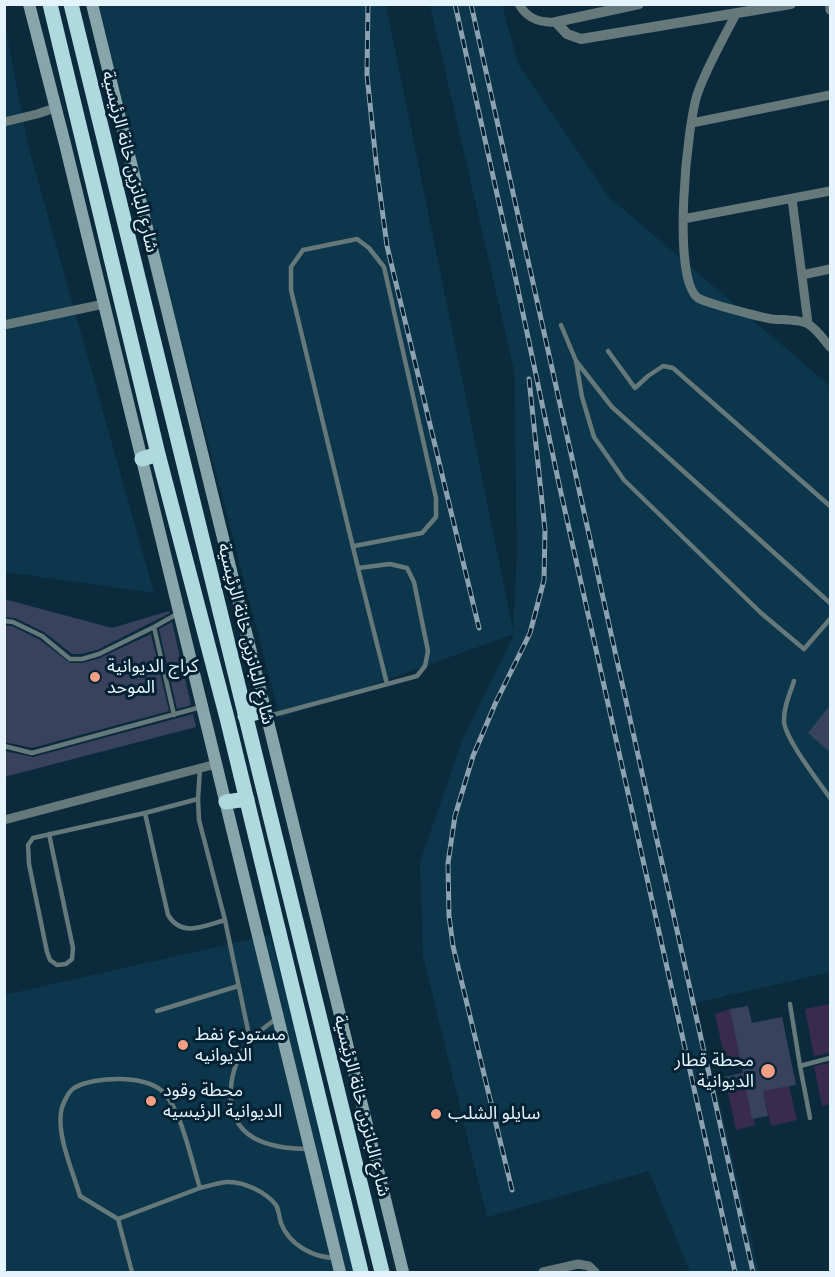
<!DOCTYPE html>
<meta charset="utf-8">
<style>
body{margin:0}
#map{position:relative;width:835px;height:1277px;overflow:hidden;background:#0b2b3d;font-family:Roboto,sans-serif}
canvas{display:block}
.frame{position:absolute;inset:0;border:6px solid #e5f3fd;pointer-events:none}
</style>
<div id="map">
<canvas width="835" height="1277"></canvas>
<div class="frame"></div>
</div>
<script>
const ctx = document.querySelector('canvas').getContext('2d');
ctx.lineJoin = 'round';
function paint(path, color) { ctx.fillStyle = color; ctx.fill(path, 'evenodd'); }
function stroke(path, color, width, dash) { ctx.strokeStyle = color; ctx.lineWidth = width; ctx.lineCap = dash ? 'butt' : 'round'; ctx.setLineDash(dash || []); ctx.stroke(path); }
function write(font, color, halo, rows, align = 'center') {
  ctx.font = font + ' Roboto,"Noto Sans Arabic",sans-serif'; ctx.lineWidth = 6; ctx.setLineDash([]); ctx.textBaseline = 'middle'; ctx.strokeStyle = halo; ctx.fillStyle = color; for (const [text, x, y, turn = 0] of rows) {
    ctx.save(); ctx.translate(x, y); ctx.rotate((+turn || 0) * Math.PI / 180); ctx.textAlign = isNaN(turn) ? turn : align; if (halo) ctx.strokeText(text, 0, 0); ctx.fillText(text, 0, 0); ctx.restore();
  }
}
const built = new Path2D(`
 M94,5H386L513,630L517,555L514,370L430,5H502L518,64L609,197L830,386V972L696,1003L759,1272H690L649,1171L487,1217L423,956L420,862L462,741L514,634L280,718Z
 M4,20L28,145L154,593L5,572Z
 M270,935L359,1272H5L4,995Z`);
const green = new Path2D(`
 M830,1004V1053L814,1056L805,1009Z
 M730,1009L740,1057L725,1059L715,1014Z
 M830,1063V1104L822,1106L814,1066Z
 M746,1084L755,1125L736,1130L727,1088Z
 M789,1086L797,1120L771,1126L763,1091Z`);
const building = new Path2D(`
 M4,599L112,628L169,611L170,613L97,650L81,654H72L44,632L15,618L4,617Z
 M172,622L191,705L177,709L159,629Z
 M4,626H12L40,640L70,663H83L100,658L151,634L169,711L32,748L4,742Z
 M831,704V753L808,733Z
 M193,714L196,727L4,777V751L33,757Z
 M748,1006L752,1023L782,1017L796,1085L763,1091L768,1116L752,1119L745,1084L727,1088L724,1077L743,1073L730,1009Z`);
const service = new Path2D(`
 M561,325L576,361L612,407L830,603
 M608,351L635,388L648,376L663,366L673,368L830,506
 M576,361L582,397L594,437L624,480L761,613L804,649L830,619
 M358,568L387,684
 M4,621L13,622L42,636L70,659H82L99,654L154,627
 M794,681C790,694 783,708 784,722C786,740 819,782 830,798
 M174,715L154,627L177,614
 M269,716L417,676L425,666L428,651L414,582L407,568L390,564L358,568L291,290V267L303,250L357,239L369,248L384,267L436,498V517L422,533L354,546
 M4,746L32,753L201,707
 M200,768L198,799L199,820L225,920L250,1040
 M145,813L168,915C182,938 204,926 225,920
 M49,834L73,948L72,959L66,964L57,965L50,960L47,952L29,864L28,845L33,838L145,813L198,799
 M790,1004L800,1066
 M157,1011L238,986
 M277,1018C268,1025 259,1031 251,1039C228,1064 219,1119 254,1138C270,1147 292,1149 309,1149
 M810,1118L800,1066L830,1058
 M118,1219L200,1188
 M132,1272L118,1219L80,1196C73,1172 57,1136 61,1112C62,1105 68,1092 74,1088C95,1076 148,1074 165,1094C182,1113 192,1163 200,1188C208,1186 218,1183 227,1182C243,1181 266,1192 276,1205C279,1210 279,1217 281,1223C289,1245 314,1258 336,1258`);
const minor = new Path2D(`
 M519,4C527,19 540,23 556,22
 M830,4V10
 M736,14C723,39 708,65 698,92C687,122 671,279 698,298C706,303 760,317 772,319C782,320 800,319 808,324C816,328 824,340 830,347
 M4,122L37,114L55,108
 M692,123L830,95
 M792,199L808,323
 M683,219L830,191
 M802,275L830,269
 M4,325L104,304
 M4,820L216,764
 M543,1272L578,1264L589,1266L595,1272`);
const tertiary = new Path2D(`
 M639,4L556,22L567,34L581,39L791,4`);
const secondary = new Path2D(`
 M29,4L65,144L340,1272
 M92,4L403,1272`);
const trunk = new Path2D(`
 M50,4L158,454L227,718L361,1272
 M71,4L382,1272
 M142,459L158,454
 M245,716L264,710
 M226,802L247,799`);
const rail = new Path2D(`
 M368,4L367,75L377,171L387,246L479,628
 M455,4L514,271L559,484L735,1272
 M471,4L753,1272
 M512,1190L453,946L449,916L448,863L455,816L473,756L496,702L530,633L544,580L545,530L529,379`);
const markers = [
 [95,677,6,"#f39f85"],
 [183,1045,6,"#f39f85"],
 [768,1071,8,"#f39f85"],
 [151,1101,6,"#f39f85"],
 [436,1114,6,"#f39f85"]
];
const streetNames = [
 ["شارع البانزين خانة الرئيسية",129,162,76],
 ["شارع البانزين خانة الرئيسية",245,634,76],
 ["شارع البانزين خانة الرئيسية",361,1106,76]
];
const poiNames = [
 ["كراج الديوانية",107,667],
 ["الموحد",107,688],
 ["مستودع نفط",195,1035],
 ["الديوانيه",195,1056],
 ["محطة قطار",754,1061,"right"],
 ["الديوانية",754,1082,"right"],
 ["محطة وقود",163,1091],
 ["الديوانية الرئيسيه",163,1112],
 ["سايلو الشلب",448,1114]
];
paint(built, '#0c364b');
paint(green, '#392b4d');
paint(building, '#38425d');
stroke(service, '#65787a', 4.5);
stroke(minor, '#65787a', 9);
stroke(tertiary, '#65787a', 10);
stroke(secondary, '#88a5a9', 12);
stroke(trunk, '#aed9de', 15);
stroke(rail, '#8da2b0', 5);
stroke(rail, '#022132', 3, [9]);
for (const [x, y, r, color] of markers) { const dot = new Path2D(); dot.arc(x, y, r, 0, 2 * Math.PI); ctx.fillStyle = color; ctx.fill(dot); stroke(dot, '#022132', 2); }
write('18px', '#e5f3fd', '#022132', streetNames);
write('18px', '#e5f3fd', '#022132', poiNames, 'left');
</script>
